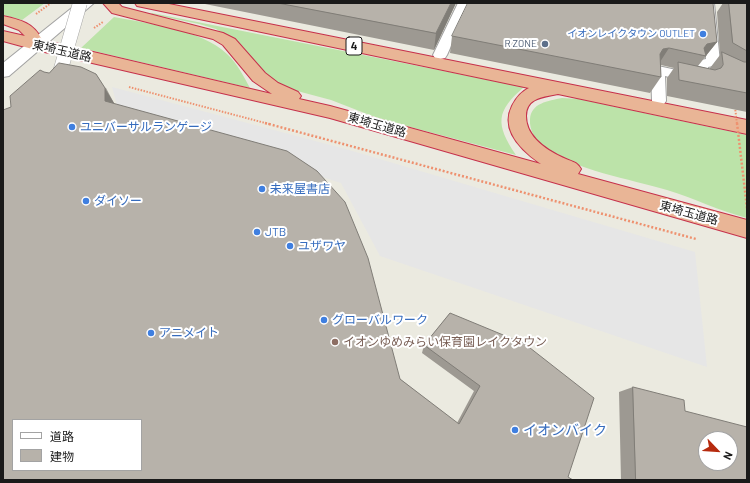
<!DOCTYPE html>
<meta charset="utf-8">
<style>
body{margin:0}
#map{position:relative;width:750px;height:483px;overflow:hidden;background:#ebeae0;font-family:Barlow,"Noto Sans JP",sans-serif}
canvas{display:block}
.frame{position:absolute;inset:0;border:4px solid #1a1a1a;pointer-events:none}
.legend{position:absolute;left:12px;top:419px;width:130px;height:52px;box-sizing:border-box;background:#fff;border:1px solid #a3a3a3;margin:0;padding:5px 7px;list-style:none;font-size:12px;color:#1a1a1a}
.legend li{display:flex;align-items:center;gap:8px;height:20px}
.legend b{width:20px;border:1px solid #a3a3a3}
.north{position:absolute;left:698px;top:431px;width:40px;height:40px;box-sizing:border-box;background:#fff;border:1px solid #a3a3a3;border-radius:50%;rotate:115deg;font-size:11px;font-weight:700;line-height:16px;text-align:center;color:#1a1a1a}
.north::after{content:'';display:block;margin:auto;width:14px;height:18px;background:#b62b0f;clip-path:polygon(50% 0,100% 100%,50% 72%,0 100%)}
</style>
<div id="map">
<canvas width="750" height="483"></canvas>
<div class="frame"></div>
<ul class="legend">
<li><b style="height:5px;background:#fff"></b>道路</li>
<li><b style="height:11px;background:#b7b2aa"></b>建物</li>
</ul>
<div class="north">N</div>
</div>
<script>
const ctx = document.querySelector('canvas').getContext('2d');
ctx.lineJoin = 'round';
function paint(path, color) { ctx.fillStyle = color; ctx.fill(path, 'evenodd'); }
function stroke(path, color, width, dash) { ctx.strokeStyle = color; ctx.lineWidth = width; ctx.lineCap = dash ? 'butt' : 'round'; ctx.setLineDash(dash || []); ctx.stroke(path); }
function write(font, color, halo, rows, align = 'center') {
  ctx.font = font + ' Barlow,"Noto Sans JP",sans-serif'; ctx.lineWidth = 4; ctx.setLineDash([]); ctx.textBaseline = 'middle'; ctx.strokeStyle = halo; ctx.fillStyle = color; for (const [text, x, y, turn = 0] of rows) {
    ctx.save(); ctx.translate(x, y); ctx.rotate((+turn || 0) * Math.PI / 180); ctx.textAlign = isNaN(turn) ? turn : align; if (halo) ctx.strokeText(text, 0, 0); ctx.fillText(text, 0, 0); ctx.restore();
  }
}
const grass = new Path2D(`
 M3,3H45L22,20L3,15Z
 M152,13L524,87C496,111 495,124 516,155L380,119L331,100L286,88L275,83L252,60L244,48L232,38L216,29L199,24L151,14Z
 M114,17C149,24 201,29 227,54C237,63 244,77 250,88L81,48Z
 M562,98L579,99L747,135V218C719,211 694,198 667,190C630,179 575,170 544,148C536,142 529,130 530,119C531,103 548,101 562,98Z`);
const parking = new Path2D(`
 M112,87L349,150L695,252L707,367L380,256L341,183L119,113Z`);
const pathFar1 = new Path2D(`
 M36,14L51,3
 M94,28L103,22
 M129,87L269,124`);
const path = new Path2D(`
 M265,123L696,239`);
const pedestrian = new Path2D(`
 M458,3H470L447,55L445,58L440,59L435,58L433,55Z
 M702,3H714L720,62L718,65L708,67L709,80L707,83L702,85L665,76L666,101L664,104L659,106L654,104L652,101L651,70L653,67L658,66L695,74L694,64L696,61L706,59Z`);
const tertiary = new Path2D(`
 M78,3H94L9,76L3,77V63Z`);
const trunk = new Path2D(`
 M103,3H118L122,7L223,33L235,39L265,73L278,83L298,92L301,96L299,99L330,106L541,164C522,151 500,130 512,106C516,98 521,92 529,88L142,7L137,6L135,3H164L747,120V134L558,94C545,97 526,97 526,116C526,138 548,151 566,159C573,162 577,162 581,169L578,174L747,220V238L330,118L36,50L3,41V31L25,36L19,30L3,24V16C21,20 34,23 42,40L272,94L253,81L223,45L213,39L112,13Z`);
const pathBridgeFar1 = new Path2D(`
 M735,107L737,124`);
const pathBridge = new Path2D(`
 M737,123L747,208`);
const pedestrianBridge = new Path2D(`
 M58,79L80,3`);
const wall = new Path2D(`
 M200,3H456L434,50Z
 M723,3H747V112L667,96V78L674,68L661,65V77L650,93L450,53L452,36L717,42L698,66L710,69V68L720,55L717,12Z
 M44,72L106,88L114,103L400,379L457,423L474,391L422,353L424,345L450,313L568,477L3,480L11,107Z
 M633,387L685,411L747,480H621L619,392Z`);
const shadedWall = new Path2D(`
 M451,3H456L434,50L436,33Z
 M717,42L704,58L706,56L699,55L707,44Z
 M669,48L658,65L653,66L663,49Z
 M96,74L114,103L115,115L105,101Z`);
const building = new Path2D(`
 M278,3H451L436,33Z
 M468,3H713L717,42L707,44L704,48L706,56L669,48L663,49L660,54L661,77L452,36Z
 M729,3H747V51L733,43Z
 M722,52L744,62H747V93L679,80L678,62L715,70L721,68L723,65Z
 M59,63L81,67L96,74L105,88V101L287,151L317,171L345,202L368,258L400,379L459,424L480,386L424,345L450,313L525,344L594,398L568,477L573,480H3V110L11,107L10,96L40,70L44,72L49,73ZM13,420H141V470H13Z
 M633,387L684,400L685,411L747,427V480H636ZM706,439H730V463H706Z`);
const markers = [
 [703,34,4,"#3f7fe0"],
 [545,44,4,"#5c6f8a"],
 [72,127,4,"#3f7fe0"],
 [262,189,4,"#3f7fe0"],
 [86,201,4,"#3f7fe0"],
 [257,232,4,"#3f7fe0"],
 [290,246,4,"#3f7fe0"],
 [324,320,4,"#3f7fe0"],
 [151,333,4,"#3f7fe0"],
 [335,342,4,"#8d6e63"],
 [515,430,4,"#3f7fe0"]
];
const farShopnames = [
 ["イオンレイクタウン OUTLET",695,34]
];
const farServicenames = [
 ["R ZONE",537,44]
];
const shields = [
 [354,46,16]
];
const shieldNames = [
 ["4",354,46]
];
const streetNames = [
 ["東埼玉道路",62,51,13],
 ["東埼玉道路",377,125,16],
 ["東埼玉道路",689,213,15]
];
const shopNames = [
 ["ユニバーサルランゲージ",80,127],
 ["未来屋書店",270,189],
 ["ダイソー",94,201],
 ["JTB",265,232],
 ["ユザワヤ",298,246],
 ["グローバルワーク",332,320],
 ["アニメイト",159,333]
];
const educationNames = [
 ["イオンゆめみらい保育園レイクタウン",343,342]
];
const nearShopnames = [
 ["イオンバイク",523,430]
];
paint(grass, '#bce3a9');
paint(parking, '#e6e6e6');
stroke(pedestrian, '#a1a1a1', 2);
stroke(tertiary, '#a1a1a1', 2);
stroke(trunk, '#c6304b', 2);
stroke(pathFar1, '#ee916f', 2, [1.5, 1.5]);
stroke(path, '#ee916f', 2.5, [2, 2]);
paint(pedestrian, '#fff');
paint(tertiary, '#fff');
paint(trunk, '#e9b596');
stroke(pedestrianBridge, '#a1a1a1', 15, []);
stroke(pathBridgeFar1, '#ee916f', 2, [1.5, 1.5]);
stroke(pathBridge, '#ee916f', 2.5, [2, 2]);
stroke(pedestrianBridge, '#fff', 14);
paint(wall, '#9d9992');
paint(shadedWall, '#807d77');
paint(building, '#b7b2aa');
stroke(building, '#807d77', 1);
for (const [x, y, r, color] of markers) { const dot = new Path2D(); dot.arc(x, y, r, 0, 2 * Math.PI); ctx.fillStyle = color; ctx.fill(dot); stroke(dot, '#fff', 1.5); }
write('10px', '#366cbe', '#fff', farShopnames, 'right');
write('10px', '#4e5e75', '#fff', farServicenames, 'right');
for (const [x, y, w] of shields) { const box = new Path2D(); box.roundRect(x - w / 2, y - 9, w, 18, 3); ctx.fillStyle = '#fff'; ctx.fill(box); stroke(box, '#1a1a1a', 1); }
write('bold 11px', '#1a1a1a', null, shieldNames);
write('12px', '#1a1a1a', '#fff', streetNames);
write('12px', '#366cbe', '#fff', shopNames, 'left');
write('12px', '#785e54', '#fff', educationNames, 'left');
write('14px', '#366cbe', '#fff', nearShopnames, 'left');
</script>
